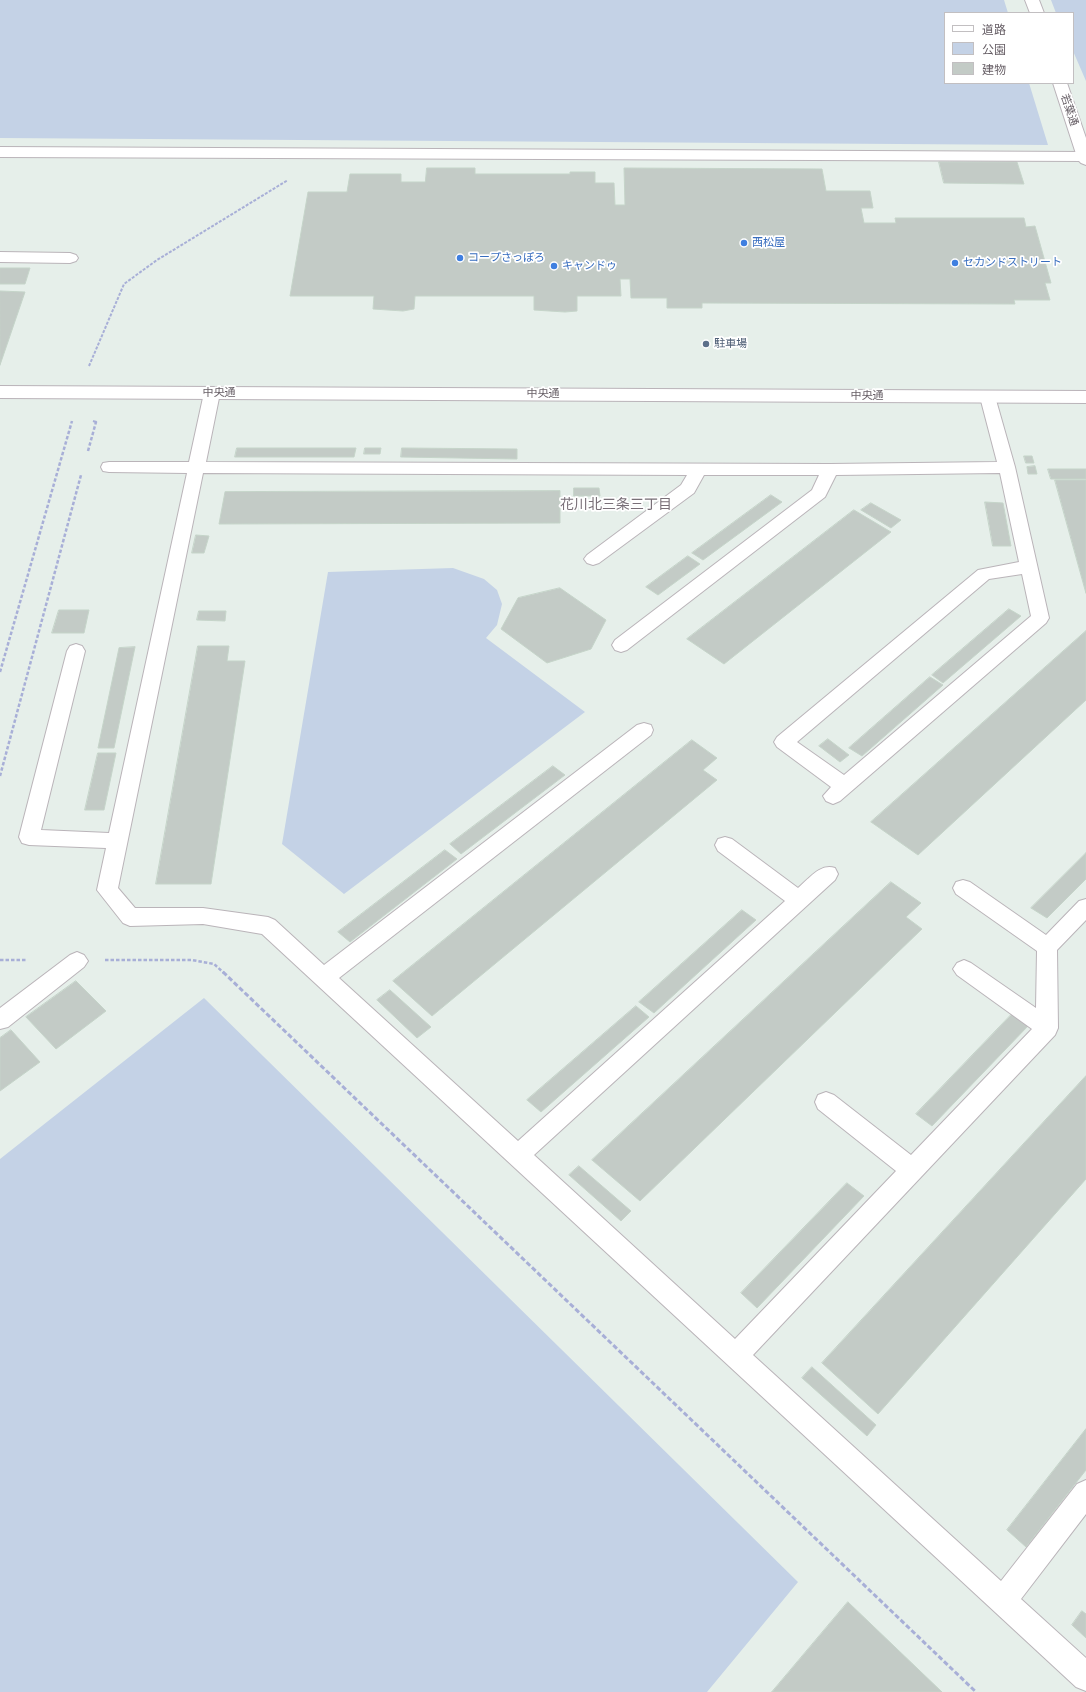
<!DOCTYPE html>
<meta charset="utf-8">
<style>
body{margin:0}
#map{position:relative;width:1086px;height:1692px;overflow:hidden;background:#e6efea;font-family:"IBM Plex Sans","Noto Sans JP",sans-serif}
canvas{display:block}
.legend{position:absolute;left:944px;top:12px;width:130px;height:72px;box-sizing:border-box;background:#fff;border:1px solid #c2bfc1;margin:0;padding:5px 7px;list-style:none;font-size:12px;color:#665e65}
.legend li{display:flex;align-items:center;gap:8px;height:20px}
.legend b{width:20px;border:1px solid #c2bfc1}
</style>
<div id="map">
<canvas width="1086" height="1692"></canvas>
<ul class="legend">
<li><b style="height:5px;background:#fff"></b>道路</li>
<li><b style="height:11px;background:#c4d2e6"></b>公園</li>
<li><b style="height:11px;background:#c3cbc6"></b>建物</li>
</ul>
</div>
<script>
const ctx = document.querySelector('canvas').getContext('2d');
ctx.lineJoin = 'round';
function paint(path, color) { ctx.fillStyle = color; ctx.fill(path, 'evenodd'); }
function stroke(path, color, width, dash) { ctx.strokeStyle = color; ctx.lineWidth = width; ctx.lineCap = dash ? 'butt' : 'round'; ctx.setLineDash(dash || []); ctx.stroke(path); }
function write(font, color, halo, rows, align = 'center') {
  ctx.font = font + ' "IBM Plex Sans","Noto Sans JP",sans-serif'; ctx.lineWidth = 3.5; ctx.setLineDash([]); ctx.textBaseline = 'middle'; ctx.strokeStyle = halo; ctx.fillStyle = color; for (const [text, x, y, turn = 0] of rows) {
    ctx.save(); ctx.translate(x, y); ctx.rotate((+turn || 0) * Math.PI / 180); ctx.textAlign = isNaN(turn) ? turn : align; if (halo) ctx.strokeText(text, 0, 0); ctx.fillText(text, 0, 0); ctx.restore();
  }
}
const green = new Path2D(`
 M0,0H1004L1008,13H945V83H1029L1048,145L0,138Z
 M1051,0H1086V81L1073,51V13H1056Z
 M453,568L484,579L497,590L502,604L497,625L486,638L585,712L344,894L282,844L328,572Z
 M204,998L798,1582L707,1692H0V1159Z`);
const building = new Path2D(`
 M939,162H1017L1024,184L944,183Z
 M427,168H475V174H570V172H595V183H614L615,205H625L624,168L822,169L826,191H870L873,208H861L864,223H896L895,218H1024L1026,227L1035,226L1051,283H1045L1050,300H1014L1015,304L702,303V308H667V298H631L630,279H620L621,296H577V311L565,312L534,310V296H415L414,309L403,311L373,309L374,296H290L308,192H347L350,174H401V182H425Z
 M0,268H30L25,284H0Z
 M0,291L25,292L0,365Z
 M237,448H356L354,457H235Z
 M365,448H381L380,454H364Z
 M402,448L517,449V459L401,457Z
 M1024,456H1032L1034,463H1026Z
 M1035,466L1037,474H1028L1027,467Z
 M1048,469H1086V479H1051Z
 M1055,480H1086V593Z
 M574,488H599L600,496H574Z
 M560,491V523L219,524L225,492Z
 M771,495L782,502L703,560L692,553Z
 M985,502L1003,503L1011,546H993Z
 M871,503L901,520L891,528L861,510Z
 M854,510L891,532L724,664L687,639Z
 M196,535L209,536L204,553H192Z
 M688,556L700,564L658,595L646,587Z
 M560,588L606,620L591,649L547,663L501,629L518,598Z
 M1009,609L1021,616L943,683L932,675Z
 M59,610H89L84,633H52Z
 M199,611H226L225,621L197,620Z
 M1086,631V700L918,855L871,822Z
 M198,646H229L227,661H245L211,884H156Z
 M135,647L114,748H98L119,648Z
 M930,677L943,685L862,756L849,748Z
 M828,739L849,755L840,762L819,746Z
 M692,740L717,758L703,770L717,780L432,1016L393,981Z
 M98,753H116L104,810H85Z
 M553,766L565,775L461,854L450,844Z
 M445,850L457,859L350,942L338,932Z
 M1086,853V879L1047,918L1031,908Z
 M891,882L921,903L906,917L922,929L640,1201L592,1160Z
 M742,910L756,920L654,1013L639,1002Z
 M76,981L106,1011L56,1049L26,1017Z
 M390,990L431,1027L417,1038L377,1000Z
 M636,1006L649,1017L541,1112L527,1100Z
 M1012,1014L1028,1026L932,1126L916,1114Z
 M11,1030L40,1062L0,1091V1038Z
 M1086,1076V1179L878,1414L822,1363Z
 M579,1166L631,1211L621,1221L569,1175Z
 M847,1183L864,1196L757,1308L741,1293Z
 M812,1367L876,1425L867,1436L802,1378Z
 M1086,1429V1470L1026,1547L1007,1530Z
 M848,1602L942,1692H772Z
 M1082,1611L1086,1614V1638L1072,1625Z`);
const pathFar2 = new Path2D(`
 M89,366L124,284L157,260L288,180
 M93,421L96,422`);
const pathFar1 = new Path2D(`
 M88,451L96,422L94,421
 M0,672L72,421
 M0,776L81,475
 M0,960H26
 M105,960H192L214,964L224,973`);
const path = new Path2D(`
 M223,972L976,1692`);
const lane = new Path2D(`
 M212,388L218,389L220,393L206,462L830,464L997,462L980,397L982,393L988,392L994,393L1015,467L1049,618L1046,623L840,801L833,804L826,801L823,796L831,787L777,747L774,742L777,737L978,570L1019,562L1000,473L836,475L825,497L627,650L621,652L615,650L612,645L615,640L812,490L819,475H704L694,493L599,563L593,565L587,563L584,559L587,555L681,485L687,475L203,473L118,888L135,908H203L268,917L275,920L324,965L637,725L644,723L651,725L653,730L651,735L339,978L518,1141L785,901L718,851L715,845L718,839L725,837L732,839L798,888C809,879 820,863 835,868L838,874L835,880L534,1155L735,1339L896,1171L818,1109L815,1102L818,1095L826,1092L834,1095L911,1155L1032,1029L957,975L953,969L957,963L964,960L971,963L1036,1008L1037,951L956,894L953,888L956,882L963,880L970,882L1046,935L1079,901L1086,899V920L1057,950L1058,1028L1055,1035L753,1355L1001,1581L1077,1484L1086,1480V1514L1021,1599L1086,1658V1691L1076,1687L262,934L203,924L130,926L123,923L97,890L106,848L29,845L22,843L19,837L67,651L70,646L76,644L82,646L85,651L41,830L109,833L187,473L109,472L103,471L101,467L103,463L109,462H189L204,393L206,389ZM1022,574L1031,616L844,775L797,742L989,579Z
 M77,952L84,955L88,961L84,967L8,1027L0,1029V1008L70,955Z`);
const street = new Path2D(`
 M0,147L1085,152L1086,161L0,157Z
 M0,252L70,253L76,255L78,258L76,261L70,263L0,262Z`);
const secondary = new Path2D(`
 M1025,0H1039L1044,13H1030Z
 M1053,83H1067L1086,138V165L1081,163L1078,160Z
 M0,386L1086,391V403L0,398Z`);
const markers = [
 [744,243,4,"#3f7fe0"],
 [460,258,4,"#3f7fe0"],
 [955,263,4,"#3f7fe0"],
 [554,266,4,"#3f7fe0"],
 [706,344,4,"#5c6f8a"]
];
const farStreetnames = [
 ["若葉通",1069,110,71],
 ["中央通",219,393],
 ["中央通",543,394],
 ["中央通",867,396]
];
const farShopnames = [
 ["西松屋",752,243],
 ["コープさっぽろ",468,258],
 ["セカンドストリート",963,263],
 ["キャンドゥ",562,266]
];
const farServicenames = [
 ["駐車場",714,344]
];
const neighbourhoodNames = [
 ["花川北三条三丁目",616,505]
];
paint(green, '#c4d2e6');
paint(building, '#c3cbc6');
stroke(building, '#c5d4c9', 1);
stroke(lane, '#bab4b9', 2);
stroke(street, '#bab4b9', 2);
stroke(secondary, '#bab3b9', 2);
stroke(pathFar2, '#a8afd7', 2, [3, 1.5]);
stroke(pathFar1, '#a8afd7', 2.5, [3.5, 2]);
stroke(path, '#a8afd7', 3, [5, 2.5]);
paint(lane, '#fff');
paint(street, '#fff');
paint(secondary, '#fff');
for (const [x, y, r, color] of markers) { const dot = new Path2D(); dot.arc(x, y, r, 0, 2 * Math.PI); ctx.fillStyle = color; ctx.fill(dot); stroke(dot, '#fff', 1.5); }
write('11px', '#665e65', '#fff', farStreetnames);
write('11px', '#366cbe', '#fff', farShopnames, 'left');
write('11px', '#4e5e75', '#fff', farServicenames, 'left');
write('14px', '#786f77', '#fff', neighbourhoodNames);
</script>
